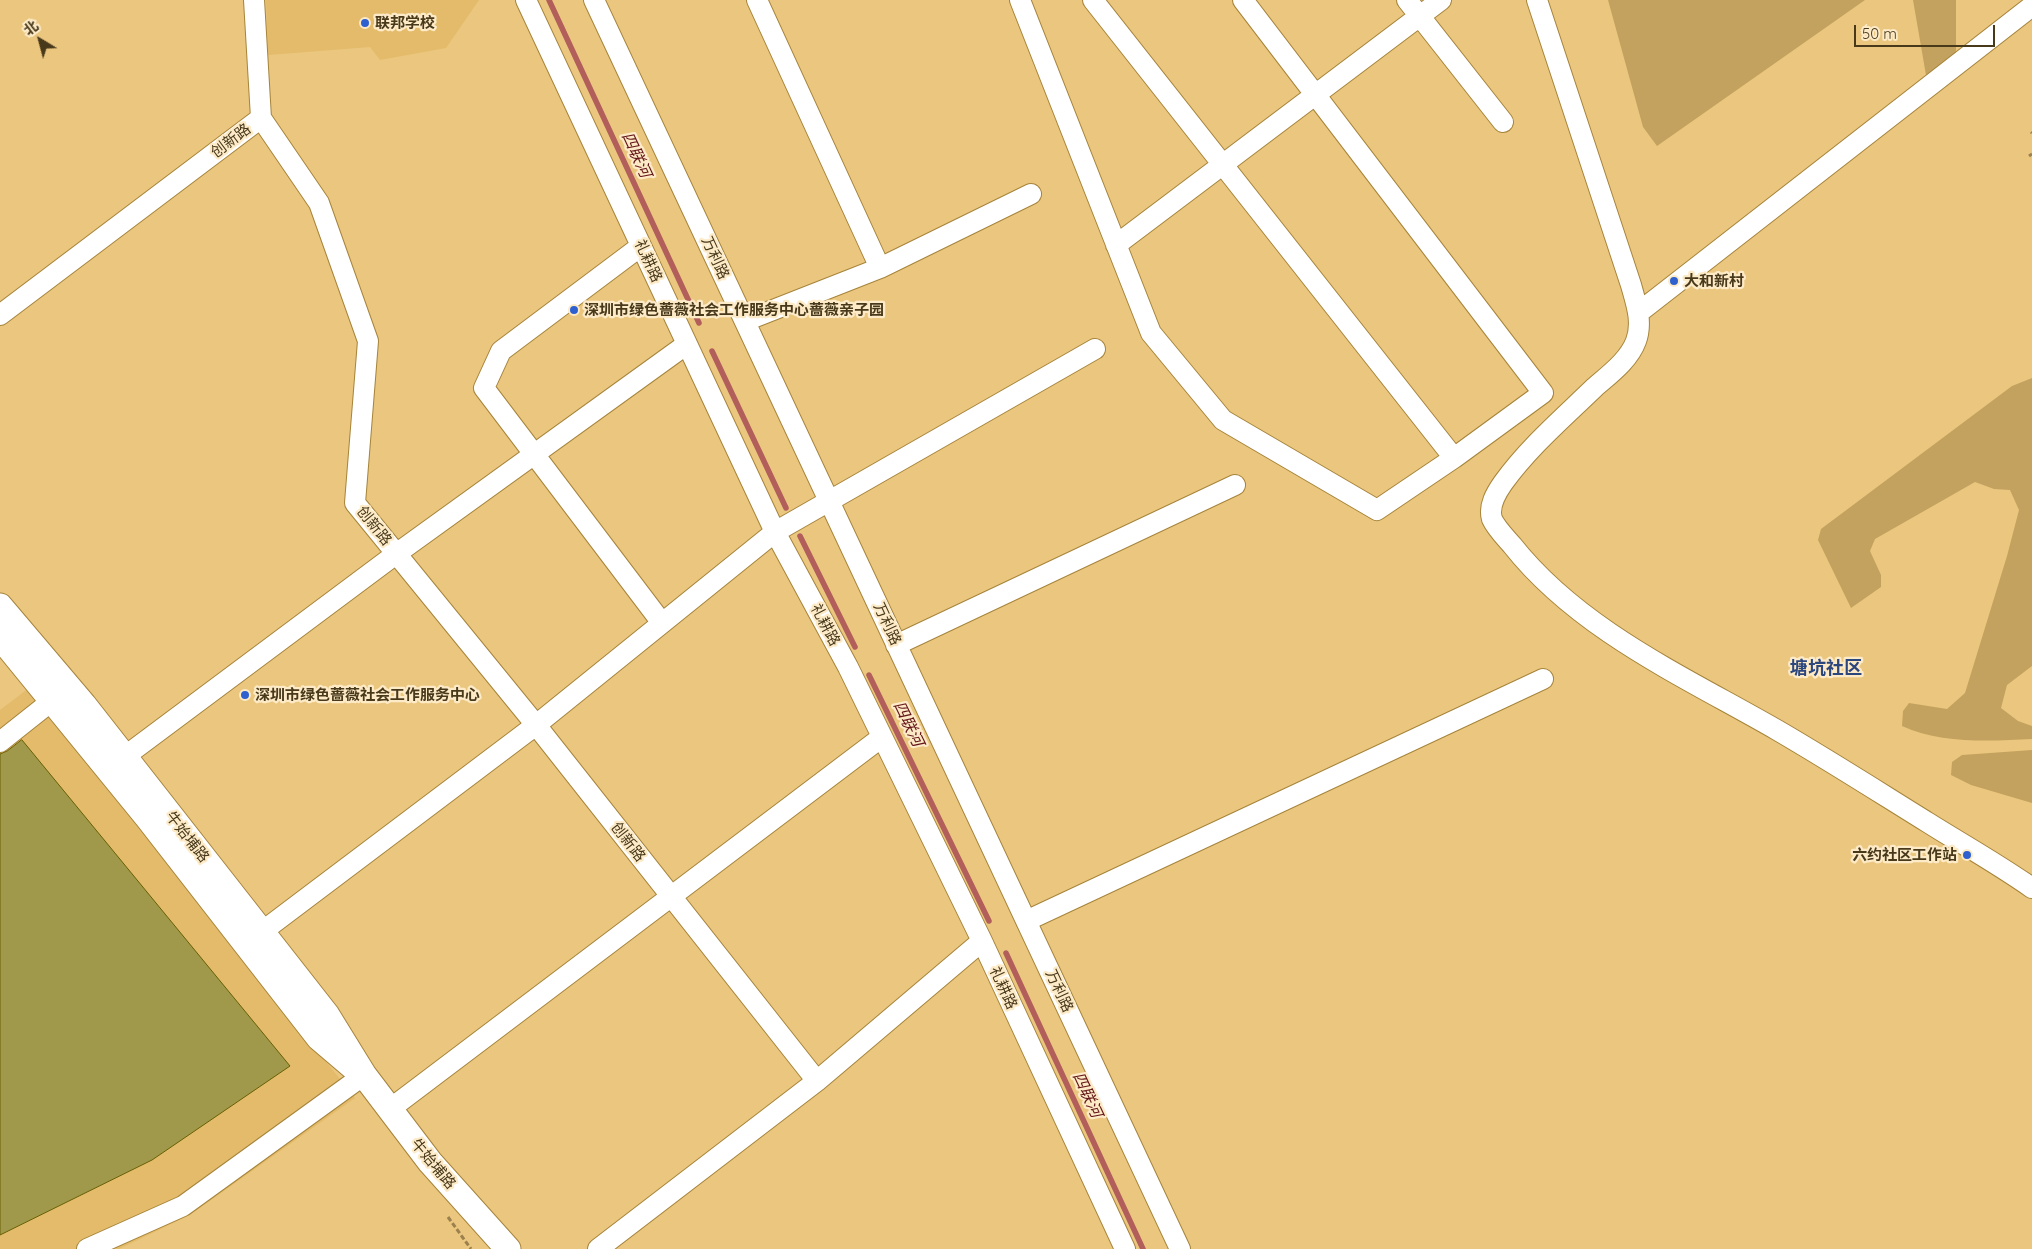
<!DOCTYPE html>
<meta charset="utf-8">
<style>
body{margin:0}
#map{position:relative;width:2032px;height:1249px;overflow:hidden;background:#ebc67e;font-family:Quicksand,"Noto Sans SC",sans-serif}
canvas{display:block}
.north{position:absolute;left:15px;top:15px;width:50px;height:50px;-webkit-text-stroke:4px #fdeac7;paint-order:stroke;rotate:323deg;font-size:14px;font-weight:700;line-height:20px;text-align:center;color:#48391b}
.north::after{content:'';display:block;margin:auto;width:18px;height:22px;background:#48391b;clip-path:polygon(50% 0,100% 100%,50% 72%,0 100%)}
.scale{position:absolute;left:1854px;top:25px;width:141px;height:22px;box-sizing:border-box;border:2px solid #48391b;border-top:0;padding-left:6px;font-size:15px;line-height:18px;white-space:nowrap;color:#48391b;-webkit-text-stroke:4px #fdeac7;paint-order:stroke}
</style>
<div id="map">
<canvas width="2032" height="1249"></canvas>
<div class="north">北</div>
<div class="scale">50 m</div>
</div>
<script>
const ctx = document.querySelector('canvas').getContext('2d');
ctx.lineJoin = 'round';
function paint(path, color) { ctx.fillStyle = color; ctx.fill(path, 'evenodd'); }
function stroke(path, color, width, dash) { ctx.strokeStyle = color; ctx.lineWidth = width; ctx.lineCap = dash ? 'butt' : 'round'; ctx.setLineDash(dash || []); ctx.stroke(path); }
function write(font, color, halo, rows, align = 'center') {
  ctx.font = font + ' Quicksand,"Noto Sans SC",sans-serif'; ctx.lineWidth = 4.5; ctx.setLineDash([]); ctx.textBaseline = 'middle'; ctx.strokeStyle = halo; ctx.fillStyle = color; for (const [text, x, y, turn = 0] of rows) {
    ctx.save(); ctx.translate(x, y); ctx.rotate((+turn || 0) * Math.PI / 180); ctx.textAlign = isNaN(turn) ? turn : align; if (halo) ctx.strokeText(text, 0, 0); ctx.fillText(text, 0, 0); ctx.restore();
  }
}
const built = new Path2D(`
 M266,0H479L446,48L380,60L370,47L268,55Z
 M29,688L355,1098L190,1215L119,1249H0V710Z`);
const green = new Path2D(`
 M1608,0H1865L1657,146L1643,127Z
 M1913,0H1956V55L1927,81Z
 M2032,378V666L2007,685L2001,708L2018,721L2032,726V739C1990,741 1941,744 1902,726L1903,711L1909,703L1947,709L1965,693L2007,556L2019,510L2010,490L1994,489L1975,482L1875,539L1870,551L1881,575V587L1851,608L1818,540L1821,529L2012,386Z
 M2032,750V803L1971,785L1951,775L1952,762L1962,755Z`);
const stream = new Path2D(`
 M549,0L699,323
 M712,351L786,508
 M800,536L855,647
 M869,675L989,921
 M1006,953L1143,1249`);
const building = new Path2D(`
 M22,740L290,1066L152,1160L0,1235V754L7,751Z`);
const path = new Path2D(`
 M2031,132L2032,133
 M2029,156L2032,154
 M448,1217L471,1249`);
const minor = new Path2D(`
 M254,0L261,118
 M526,0L775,532L848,667L982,941L1125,1249
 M594,0L1180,1249
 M757,0L880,268
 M1020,0L1151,333L1223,420L1377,510L1454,458L1543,393L1243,0
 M1093,0L1454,458
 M1407,0L1503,122
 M1537,0L1631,285C1636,303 1643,322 1636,341C1629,360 1610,374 1595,387C1563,418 1529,447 1503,483C1496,493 1488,506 1492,519C1496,528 1505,537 1512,545C1579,630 1685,677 1777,730C1827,759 1877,791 1927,822C1962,844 1998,864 2032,888
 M1116,245L1441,0
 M641,246L501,351L484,388L662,623
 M1638,313L2032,6
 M0,315L261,118L319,203L368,341L355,503L536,725L817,1081
 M745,321L880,268L1031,194
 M896,645L1235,485
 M0,742L63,692
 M124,757L396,554L687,344
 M1026,921L1543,679
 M251,940L536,725L775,532L1095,349
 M390,1109L882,737
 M87,1249L183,1206L364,1075
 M598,1249L817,1081L982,941`);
const major = new Path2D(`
 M0,606L84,705L327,1015L364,1075L430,1162L508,1249
 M0,637L147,817L319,1038L353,1067`);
const markers = [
 [365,23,5,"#2f60cf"],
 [1674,281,5,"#2f60cf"],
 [574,310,5,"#2f60cf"],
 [245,695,5,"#2f60cf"],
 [1967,855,5,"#2f60cf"]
];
const poiNames = [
 ["联邦学校",375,23],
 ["大和新村",1684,281],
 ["深圳市绿色蔷薇社会工作服务中心蔷薇亲子园",584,310],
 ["深圳市绿色蔷薇社会工作服务中心",255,695],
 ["六约社区工作站",1957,855,"right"]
];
const streetNames = [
 ["创新路",231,141,-37],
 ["万利路",715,258,65],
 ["礼耕路",648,261,65],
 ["创新路",374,526,51],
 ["万利路",887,624,65],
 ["礼耕路",825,625,62],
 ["牛始埔路",187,837,52],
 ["创新路",628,842,52],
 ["礼耕路",1003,988,65],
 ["万利路",1059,991,65],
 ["牛始埔路",433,1164,50]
];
const waterNames = [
 ["四联河",636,155,65],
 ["四联河",908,724,64],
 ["四联河",1087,1095,65]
];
const quarterNames = [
 ["塘坑社区",1826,669]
];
paint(built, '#e3bb6a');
paint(green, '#c3a25f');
stroke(stream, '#b25e5b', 5.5);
paint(building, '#a0984a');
stroke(building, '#686003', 1);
stroke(minor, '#a6843b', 22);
stroke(major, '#a6843b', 27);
stroke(path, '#9b814d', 3, [5, 2.5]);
stroke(minor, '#fff', 20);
stroke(major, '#fff', 25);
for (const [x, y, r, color] of markers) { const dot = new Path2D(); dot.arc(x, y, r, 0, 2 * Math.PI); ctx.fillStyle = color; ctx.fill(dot); stroke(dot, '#fdeac7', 2); }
write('bold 15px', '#48391b', '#fdeac7', poiNames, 'left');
write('15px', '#48391b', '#fdeac7', streetNames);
write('italic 16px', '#641619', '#fdeac7', waterNames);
write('bold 18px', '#2c467e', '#fdeac7', quarterNames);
</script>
